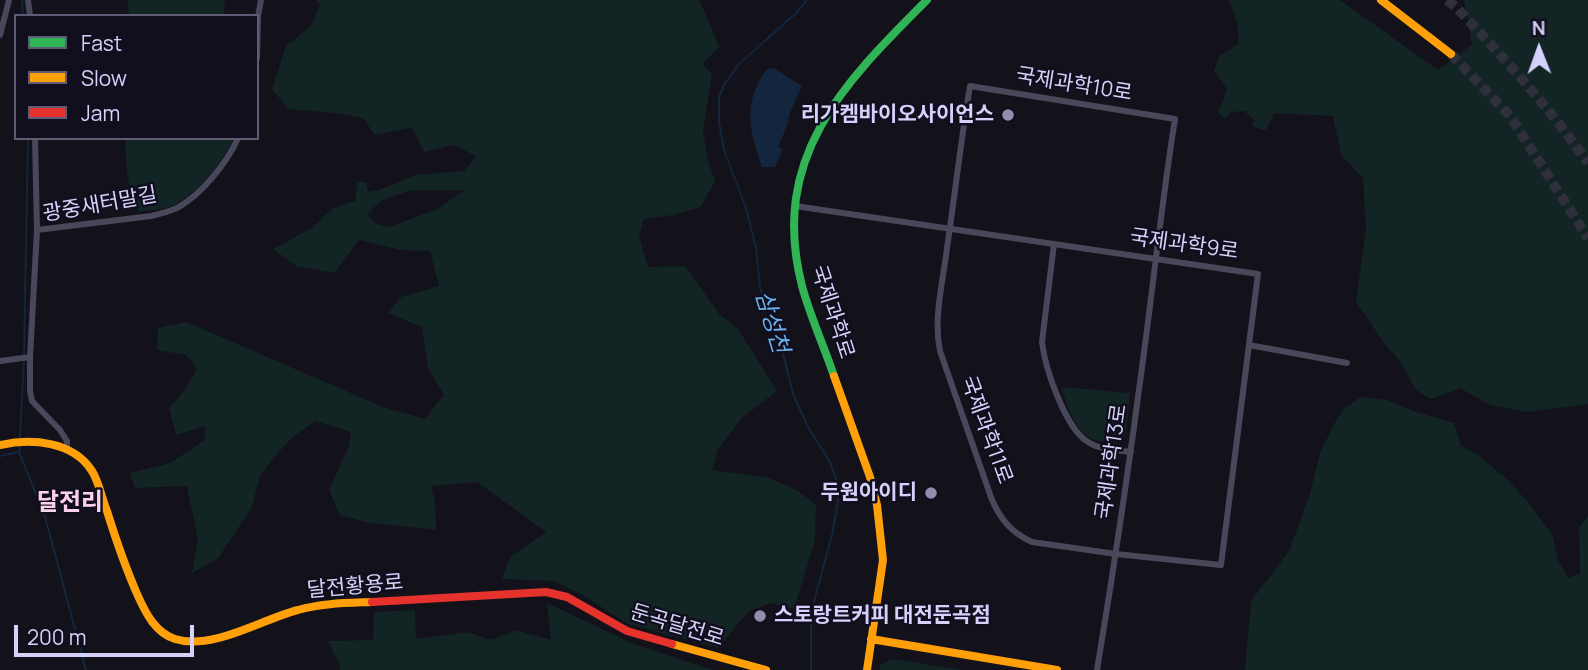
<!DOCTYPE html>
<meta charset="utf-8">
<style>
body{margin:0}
#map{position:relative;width:1588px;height:670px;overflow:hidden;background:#13121a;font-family:Manrope,sans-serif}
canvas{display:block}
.legend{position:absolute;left:14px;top:14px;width:245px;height:126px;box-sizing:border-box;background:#110e1e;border:2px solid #5f5c76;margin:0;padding:9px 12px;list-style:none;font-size:21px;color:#d5d1fa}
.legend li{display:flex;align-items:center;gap:14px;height:35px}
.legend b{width:35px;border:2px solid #5f5c76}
.north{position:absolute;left:1504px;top:14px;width:70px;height:70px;-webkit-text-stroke:5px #110e1e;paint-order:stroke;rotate:359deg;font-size:19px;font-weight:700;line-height:28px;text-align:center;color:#d5d1fa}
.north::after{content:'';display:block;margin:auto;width:24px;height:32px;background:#d5d1fa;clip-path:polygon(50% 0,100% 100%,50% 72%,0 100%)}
.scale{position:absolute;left:14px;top:625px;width:180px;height:32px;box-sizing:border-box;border:4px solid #d5d1fa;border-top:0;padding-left:9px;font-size:21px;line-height:24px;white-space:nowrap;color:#d5d1fa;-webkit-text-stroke:5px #110e1e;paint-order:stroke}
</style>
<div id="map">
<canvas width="1588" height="670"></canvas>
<ul class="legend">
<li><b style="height:9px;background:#30b455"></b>Fast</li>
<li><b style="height:9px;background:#ff9f0a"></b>Slow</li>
<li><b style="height:9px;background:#e5322d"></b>Jam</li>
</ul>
<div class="north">N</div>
<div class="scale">200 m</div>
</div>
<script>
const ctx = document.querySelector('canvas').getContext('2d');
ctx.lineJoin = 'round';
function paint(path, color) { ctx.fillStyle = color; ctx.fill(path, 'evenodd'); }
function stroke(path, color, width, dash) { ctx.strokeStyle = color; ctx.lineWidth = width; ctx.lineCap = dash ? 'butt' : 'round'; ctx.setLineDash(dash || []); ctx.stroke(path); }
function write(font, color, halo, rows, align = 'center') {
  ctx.font = font + ' Manrope,"Noto Sans KR",sans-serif'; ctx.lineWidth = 5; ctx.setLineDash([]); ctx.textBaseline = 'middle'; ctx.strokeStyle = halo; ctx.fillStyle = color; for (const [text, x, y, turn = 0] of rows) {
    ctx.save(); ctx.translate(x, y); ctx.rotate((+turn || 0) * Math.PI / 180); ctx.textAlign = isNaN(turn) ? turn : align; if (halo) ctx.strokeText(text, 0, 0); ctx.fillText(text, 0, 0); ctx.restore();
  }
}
const green = new Path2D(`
 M127,0H225L223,16H127L129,9Z
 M316,0H698L701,4L719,47L702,64L712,74L703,130L707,156L715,182L700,207L673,215L644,219L639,236L648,267L685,266L720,315L738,329L777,391L743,417L718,449L712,470L770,478L798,491L816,505L815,540L794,609L771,603L749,611L718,648L628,624L579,593L553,581L502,579L510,557L546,532L477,482L431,486L435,502L436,530L365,522L340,515L329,490L349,446L351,432L315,421L289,440L261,474L251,509L218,558L192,573L198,540L187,486L135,488L130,473L170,463L205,440V426L176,435L169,408L185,390L197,369L186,355L157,350L158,328L186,322L383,407L425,419L444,395L428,368L422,327L387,313L401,297L439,286L430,251L401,250L359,240L334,273L296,266L273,249L312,228L333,208L355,201L358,182H366L368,192L379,190L416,175L464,171L476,156L454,145L424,152L412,127L375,135L363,118L336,113L288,109L272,89L286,46L311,26L320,5ZM412,190H464L438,209L389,227L376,224L367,214L382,200Z
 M1229,0H1340L1438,70L1472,44L1464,0H1588V404L1527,412L1490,405L1460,388L1431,399L1416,390L1399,360L1384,343L1356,302L1366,229L1363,178L1341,155L1333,116L1274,113L1266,131L1252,126L1254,120L1244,111L1231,112L1226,119L1218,113L1227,89L1214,71L1219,56L1239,44L1237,22Z
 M125,138H234C222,164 197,193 172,206C162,210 150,210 139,212C127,190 126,163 125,138Z
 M1061,387L1130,393L1126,434L1116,443C1111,442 1105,442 1099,441C1075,435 1068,408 1061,387Z
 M1361,397L1387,400L1416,412L1454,423L1461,445L1476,454L1506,478L1527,501L1552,534L1558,560L1569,578L1580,573L1579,527L1588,516V670H1245L1251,601L1289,551L1310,494L1320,453L1334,424L1344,408Z
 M547,603L634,644L712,670H339L341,668L328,641L373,640L374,612L415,610L416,639L468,632L491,640L516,630L551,640Z
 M892,659L964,670H880V665Z`);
const water = new Path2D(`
 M774,68L802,86L790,112L786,129L778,146L783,149L775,167H762C749,130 742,103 767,69Z`);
const stream = new Path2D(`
 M22,0L23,16
 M807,0L794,15L739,64L724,85L719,97V122L724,150L746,208L756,248L760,288L781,345L793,394L808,427L830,462L837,482L838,501L832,535L811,612V670
 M24,354L28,138
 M20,438L24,360
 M20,447L19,452L44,513L86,670
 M0,456L18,452`);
const highwayTunnel = new Path2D(`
 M1447,0L1456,7C1503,57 1549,107 1588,163
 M1451,54L1510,116L1588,238`);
const street = new Path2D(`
 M28,0L30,16
 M0,35L9,0
 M257,58L258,17L261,0
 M35,138L37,230L30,357V391L32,401L60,430L67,441V449
 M795,206C949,229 1104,251 1258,274L1221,565L1116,554L1032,542C1012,533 1001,520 992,500L940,351C933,318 943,282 947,248C955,194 961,140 970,86L1175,119C1163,194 1155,269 1145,345C1131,453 1115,562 1097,670
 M37,230L151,216C160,214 168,212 177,208C201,195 227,163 238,138
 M1054,244L1042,342C1045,368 1065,428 1088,442C1100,450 1117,450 1131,452
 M1249,345L1347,363
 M0,361L30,357`);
const fast = new Path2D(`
 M834,376C824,346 810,316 802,286C769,157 844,83 927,0`);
const slow = new Path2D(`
 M1381,0L1451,54
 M834,376L870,477L877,505L883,560L867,670
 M0,445C31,438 73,441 92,471C99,482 102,499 107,511C116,540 126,569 138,596C146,614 156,633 175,639C212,651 262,619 298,610C322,603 347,603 372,602
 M871,639L1057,670
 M672,644L766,670`);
const jam = new Path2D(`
 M372,602L546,592L567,597L627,631L672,644`);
const markers = [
 [1008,115,7,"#918eac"],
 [931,493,7,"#918eac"],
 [760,616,7,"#918eac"]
];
const streetNames = [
 ["국제과학10로",1074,85,9],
 ["광중새터말길",100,205,-10],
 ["국제과학9로",1184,245,8],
 ["국제과학로",832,312,72],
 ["국제과학11로",986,430,70],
 ["국제과학13로",1112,462,-82],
 ["달전황용로",355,587,-5],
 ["둔곡달전로",677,626,17]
];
const poiNames = [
 ["리가켐바이오사이언스",994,115],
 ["두원아이디",917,493],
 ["스토랑트커피 대전둔곡점",774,616,"left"]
];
const waterNames = [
 ["삼성천",771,322,73]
];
const quarterNames = [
 ["달전리",70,503]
];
paint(green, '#122424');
paint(water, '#14253e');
stroke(stream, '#14253e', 2);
stroke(highwayTunnel, '#302f3c', 10, [10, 5]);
stroke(street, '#49485a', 6);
stroke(fast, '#30b455', 8);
stroke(slow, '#ff9f0a', 8);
stroke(jam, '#e5322d', 8);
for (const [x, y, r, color] of markers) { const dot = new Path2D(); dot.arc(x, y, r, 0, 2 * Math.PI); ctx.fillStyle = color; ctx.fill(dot); stroke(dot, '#110e1e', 2.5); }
write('21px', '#d5d1fa', '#110e1e', streetNames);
write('bold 21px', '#d5d1fa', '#110e1e', poiNames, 'right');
write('italic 23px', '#6ab3ee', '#110e1e', waterNames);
write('bold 24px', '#fad2ec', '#110e1e', quarterNames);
</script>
